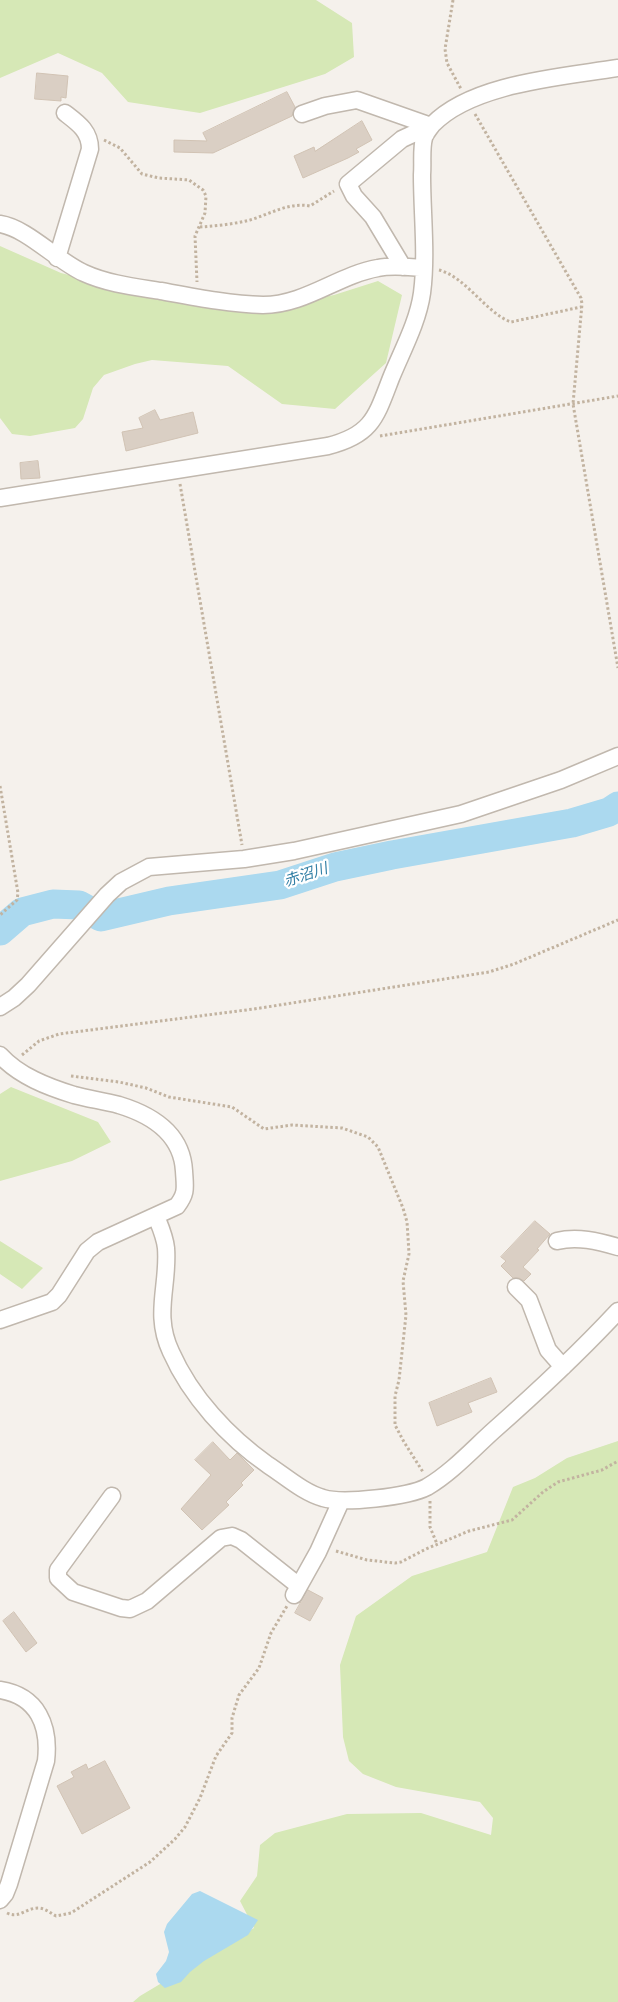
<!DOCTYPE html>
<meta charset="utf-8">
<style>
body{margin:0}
canvas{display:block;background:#f5f1ec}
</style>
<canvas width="618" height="2002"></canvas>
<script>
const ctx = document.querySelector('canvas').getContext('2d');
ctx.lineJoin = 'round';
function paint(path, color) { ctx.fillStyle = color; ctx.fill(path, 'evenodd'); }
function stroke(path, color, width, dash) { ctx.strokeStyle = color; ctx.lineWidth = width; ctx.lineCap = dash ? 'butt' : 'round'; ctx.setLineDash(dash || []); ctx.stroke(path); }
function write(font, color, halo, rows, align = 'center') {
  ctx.font = font + ' Jost,"Noto Sans JP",sans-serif'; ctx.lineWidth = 4.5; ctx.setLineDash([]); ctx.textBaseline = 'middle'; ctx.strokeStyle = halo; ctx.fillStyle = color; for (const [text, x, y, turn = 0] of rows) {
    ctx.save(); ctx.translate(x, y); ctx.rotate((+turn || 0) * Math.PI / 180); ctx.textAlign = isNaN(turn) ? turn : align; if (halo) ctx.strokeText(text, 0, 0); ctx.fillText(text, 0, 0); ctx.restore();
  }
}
const green = new Path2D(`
 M0,0H316L352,23L354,57L325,74L200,113L128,102L102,73L58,53L0,78Z
 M0,246L61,273L189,305L250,311L334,295L378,281L402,295L386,363L335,409L282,404L228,366L152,360L135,364L104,375L93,388L83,419L75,428L30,436L12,434L0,418Z
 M11,1087L98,1122L111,1142L72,1161L0,1181V1094Z
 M0,1241L43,1268L22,1289L0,1274Z
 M618,1441V2002H133L140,1996L254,1928L240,1901L257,1876L260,1845L275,1833L347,1814L421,1813L491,1835L493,1818L480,1802L396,1787L363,1774L349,1761L343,1737L340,1665L356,1616L412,1576L487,1552L513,1487L535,1478L567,1458Z`);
const water = new Path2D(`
 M200,1891L258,1920L248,1935L204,1961L190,1972L181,1982L165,1988L158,1982L156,1974L166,1961L169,1952L164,1932L167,1924L192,1894Z`);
const river = new Path2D(`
 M0,931L22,912L53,904L79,905L101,917L169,901L280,885L335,867L392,855L572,823L609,812L618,806`);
const building = new Path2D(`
 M37,73L68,76L66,98L61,97V101L35,99Z
 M287,92L295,107L292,116L213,153L174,152V140L207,141L203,133Z
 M362,121L372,140L356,149L359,152L348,158L303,178L294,156L314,147L315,151Z
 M155,410L160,420L193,412L198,433L126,451L122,432L143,428L139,418Z
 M38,461L40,478L21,479L20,463Z
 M535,1221L550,1234L537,1249L539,1250L523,1267L531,1274L524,1281L519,1278H513L501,1266L506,1261L501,1257Z
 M491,1378L497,1392L468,1403L472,1412L437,1426L429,1403Z
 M213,1442L230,1460L237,1453L254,1470L241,1483L243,1485L226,1502L229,1505L202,1530L181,1509L211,1475L195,1460Z
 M308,1590L323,1598L310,1621L295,1613Z
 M14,1612L37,1643L26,1652L3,1621Z
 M105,1761L130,1808L82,1834L57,1786L74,1777L71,1772L86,1764L88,1769Z`);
const path = new Path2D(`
 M453,0L445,49L447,63L461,89
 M475,114L581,298L582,304L573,404L618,668
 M104,140L120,148L142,174L159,178L189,180L203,190L206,196L205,213L195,236L197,282
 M200,227C216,226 234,224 250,220C270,214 289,202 310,206L334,191
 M439,270C466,277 486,313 511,322L581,307
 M380,436L618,396
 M180,484L242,845
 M0,786L18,893L17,900L0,915
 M22,1055L39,1041L59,1034L254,1009L489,972L514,964L618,920
 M71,1076L119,1082L146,1088L169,1097L232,1107L264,1129L292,1125L342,1128L368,1137L378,1147L403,1208L407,1222L408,1237L409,1254L403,1281L406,1315L399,1380L395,1396V1425L404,1442L423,1472
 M430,1501V1527L437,1544
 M336,1551L367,1560L395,1563L401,1562L426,1549L469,1531L512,1520L543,1492L558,1482L602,1470L618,1461
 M7,1913C19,1919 26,1908 38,1908C45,1908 50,1913 56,1916L71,1913L150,1862L175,1839L185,1827L200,1798L216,1756L232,1733V1718L239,1695L259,1668L271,1633L287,1606`);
const minor = new Path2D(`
 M302,114L325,106L357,100L431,126
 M0,224C27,228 57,261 84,273C108,284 136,287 161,291C194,297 229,304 263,305C305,305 338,275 378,268C392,265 408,267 423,268
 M57,258L90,149C90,131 78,123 65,113
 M403,267L373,217L354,196L348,184L402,139L415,133L426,134
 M0,498L328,446C372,435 376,417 391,378C402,351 418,322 422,293C427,255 422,214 422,175C423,164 421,149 424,138C425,134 430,128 432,125C472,83 563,77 618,68
 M0,1007L14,998L28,985L107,895L121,882L149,867L244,859L294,851L461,814L561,780L618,756
 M0,1055C19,1076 48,1087 74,1095C89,1099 104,1101 119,1105C152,1115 182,1134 184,1171C185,1188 187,1193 177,1206L98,1242L87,1251L59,1295L52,1302L0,1320
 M156,1216C160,1226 165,1237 166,1248C169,1286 153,1314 171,1352C191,1397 228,1437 268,1465C285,1476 304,1493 323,1498C343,1504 408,1497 427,1487C451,1473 472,1450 493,1431C536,1393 578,1354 618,1311
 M557,1241C577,1236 598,1241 618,1247
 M516,1287L529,1300L548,1350L563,1367
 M112,1496L58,1570V1578L73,1592L121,1608L130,1609L147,1601L221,1538L232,1536L241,1540L299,1586
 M294,1595L318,1552L341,1501
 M0,1690C38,1696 50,1726 46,1761L9,1884L5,1894L0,1900`);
const waterNames = [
 ["赤沼川",306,876,-18]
];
paint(green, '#d6e8b6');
paint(water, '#abd9ef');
stroke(river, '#abd9ef', 29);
paint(building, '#dacfc4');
stroke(building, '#d1c3b4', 1);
stroke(minor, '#c1b8ae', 19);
stroke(path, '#c2b3a0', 3, [2.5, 2.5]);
stroke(minor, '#fff', 16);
write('italic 15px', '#307ea4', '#fff', waterNames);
</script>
